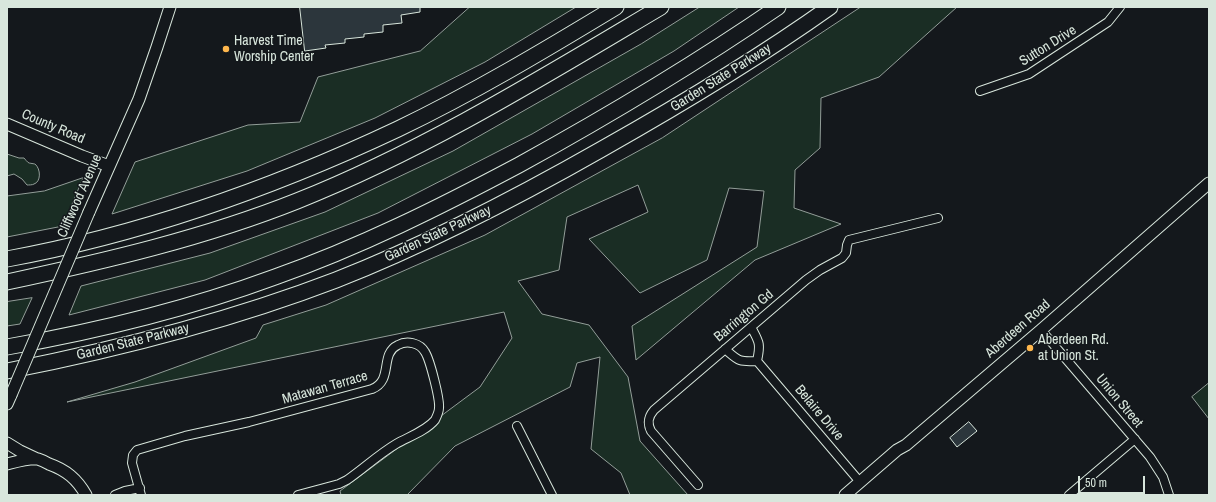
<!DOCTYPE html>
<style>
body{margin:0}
#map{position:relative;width:1216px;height:502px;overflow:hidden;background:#14181c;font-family:"Archivo Narrow",sans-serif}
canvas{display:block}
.frame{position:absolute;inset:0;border:8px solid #d8e6dc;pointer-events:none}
.scale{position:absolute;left:1078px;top:476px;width:67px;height:18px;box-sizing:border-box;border:2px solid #d8e6dc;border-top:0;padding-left:5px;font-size:12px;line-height:14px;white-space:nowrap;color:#d8e6dc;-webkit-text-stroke:3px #14181c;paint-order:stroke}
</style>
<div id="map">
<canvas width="1216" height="502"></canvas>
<div class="frame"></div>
<div class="scale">50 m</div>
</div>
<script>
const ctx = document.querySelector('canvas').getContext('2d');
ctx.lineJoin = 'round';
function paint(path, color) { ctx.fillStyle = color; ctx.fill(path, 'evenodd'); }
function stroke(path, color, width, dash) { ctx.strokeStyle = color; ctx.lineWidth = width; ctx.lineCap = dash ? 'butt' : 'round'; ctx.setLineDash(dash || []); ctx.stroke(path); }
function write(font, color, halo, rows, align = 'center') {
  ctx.font = font + ' "Archivo Narrow",sans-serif'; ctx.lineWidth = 3; ctx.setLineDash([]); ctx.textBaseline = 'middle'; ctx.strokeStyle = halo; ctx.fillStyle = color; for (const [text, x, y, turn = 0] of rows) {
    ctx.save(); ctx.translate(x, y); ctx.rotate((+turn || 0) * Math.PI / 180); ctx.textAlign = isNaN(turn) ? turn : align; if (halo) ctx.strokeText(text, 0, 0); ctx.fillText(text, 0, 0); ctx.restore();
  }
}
const green = new Path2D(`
 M470,7H576L485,62L375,118L247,171L112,214L135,162L248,125L300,122L318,77L420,51Z
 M700,7H739L674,51L532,134L378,213L205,280L69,315L81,286L210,253L325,212L453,151L641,44Z
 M861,7H957L879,77L821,98L820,148L795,170L794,208L841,224L755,260L636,360L632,326L757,247L764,191L729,188L707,260L640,293L589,239L648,212L638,185L567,217L559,270L518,281L542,314L589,325L628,377L640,441L688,495H630L621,473L591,449L600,357L577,363L570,387L455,446L407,495H341L340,491L480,387L512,338L504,312L67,402L135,382L256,338L263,325L326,305L485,235L662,138Z
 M7,154L19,158H24C25,159 27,162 29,163C29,163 35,164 35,164C41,169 41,182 34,184C33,185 28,185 27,185L22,179L14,174L7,176Z
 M83,178L63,226L7,237V196L44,191Z
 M32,298L20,324L7,326V302Z
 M1209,383V419L1192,397Z`);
const building = new Path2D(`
 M300,7H420V12L401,15L402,23L383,25V32L364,34V37L345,39V43L325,45L326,48L305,51Z
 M969,422L977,431L957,447L950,438Z`);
const street = new Path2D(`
 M980,91L1029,74L1108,22L1120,7
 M1041,330L1150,457L1163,477L1169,495
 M725,349C739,361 738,362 757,361C761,343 759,342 751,327
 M757,361L860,482
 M517,426L552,495
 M698,485L651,431C647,423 648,417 654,410L806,280L820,270L842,258L846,253L847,245L849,240L938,218
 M115,495L125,491L140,488
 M141,495L132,463L133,455L137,450L185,436L249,422L372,389C394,380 379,354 398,345C407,340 420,343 425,352C430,360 440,399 439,408C439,412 437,416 435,420C426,431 408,437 396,444C379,454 363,469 347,480L339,484L298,495
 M1069,495L1135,439`);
const secondary = new Path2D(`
 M7,124L82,156L109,166
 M89,212L139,99L157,47L170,7
 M7,404L11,395
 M7,443L20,451L37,459
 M7,464C15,462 29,458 38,459C41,460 46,462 49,464C66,470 77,479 86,495
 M845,495L897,450L906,445L1041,330L1209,183`);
const highway = new Path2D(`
 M7,259C143,234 273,188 398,129C473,93 545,50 616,7
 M7,282C105,261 204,238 297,201C425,150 543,77 661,7
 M7,347C98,331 188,309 275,277C360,247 440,207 519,165C608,116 695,64 778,7
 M7,371C119,349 229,321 336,280C428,244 516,198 602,149C680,105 757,59 830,7`);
const secondaryBridge = new Path2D(`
 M11,395L89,212`);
const markers = [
 [226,49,4,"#ffb74d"],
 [1030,348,4,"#ffb74d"]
];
const poiNames = [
 ["Harvest Time",234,41],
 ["Worship Center",234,57],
 ["Aberdeen Rd.",1038,340],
 ["at Union St.",1038,356]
];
const streetNames = [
 ["Sutton Drive",1048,46,-32],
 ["Garden State Parkway",721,78,-32],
 ["County Road",53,127,23],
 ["Cliffwood Avenue",80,196,-66],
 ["Garden State Parkway",438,234,-25],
 ["Barrington Gd",744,316,-40],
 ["Aberdeen Road",1018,329,-41],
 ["Garden State Parkway",133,342,-14],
 ["Matawan Terrace",325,388,-16],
 ["Union Street",1119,401,50],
 ["Belaire Drive",819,413,50]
];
paint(green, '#1a2d24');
stroke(green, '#939e99', 1);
paint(building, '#2c363c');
stroke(building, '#d8e6dc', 1);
stroke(street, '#d8e6dc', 10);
stroke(secondary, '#d8e6dc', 13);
stroke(highway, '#d8e6dc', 17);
stroke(street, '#14181c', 8);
stroke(secondary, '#14181c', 11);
stroke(highway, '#14181c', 15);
stroke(secondaryBridge, '#d8e6dc', 13, []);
stroke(secondaryBridge, '#14181c', 11);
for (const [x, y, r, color] of markers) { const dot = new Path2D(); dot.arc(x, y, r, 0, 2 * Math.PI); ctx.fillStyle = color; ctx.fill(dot); stroke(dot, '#14181c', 1.5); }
write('14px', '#d8e6dc', '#14181c', poiNames, 'left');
write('14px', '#d8e6dc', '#14181c', streetNames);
</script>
